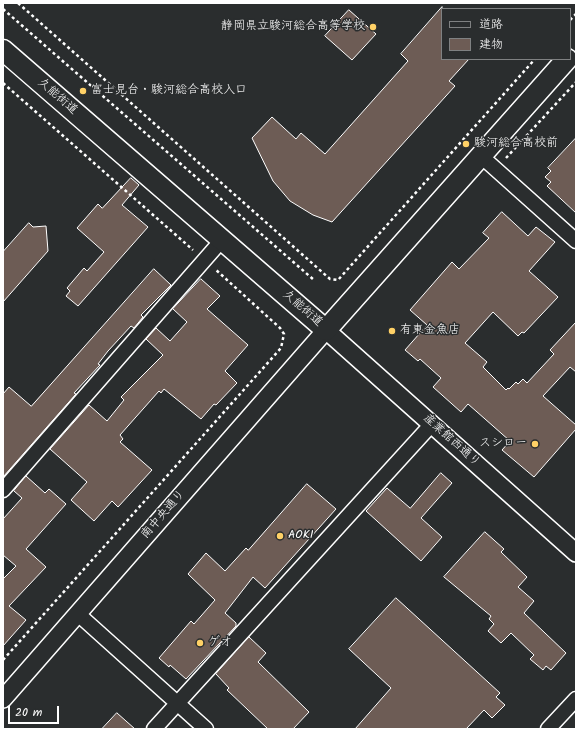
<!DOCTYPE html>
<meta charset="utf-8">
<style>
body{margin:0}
#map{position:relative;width:579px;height:732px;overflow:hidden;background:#2a2d2e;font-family:Kalam,"Klee One",sans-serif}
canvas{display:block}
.frame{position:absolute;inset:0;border:4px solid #fff;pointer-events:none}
.legend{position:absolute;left:441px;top:8px;width:130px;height:52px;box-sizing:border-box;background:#2a2d2e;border:1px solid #7f8182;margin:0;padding:5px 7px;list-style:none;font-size:12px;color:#fff}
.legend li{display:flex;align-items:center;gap:8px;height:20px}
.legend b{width:20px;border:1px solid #7f8182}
.scale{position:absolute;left:8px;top:706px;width:51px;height:18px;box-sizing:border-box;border:2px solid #fff;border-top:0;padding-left:5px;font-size:12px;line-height:14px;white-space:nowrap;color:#fff;-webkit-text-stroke:3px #2a2d2e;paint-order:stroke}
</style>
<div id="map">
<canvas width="579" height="732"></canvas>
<div class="frame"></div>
<ul class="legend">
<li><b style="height:5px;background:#2a2d2e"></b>道路</li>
<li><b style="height:11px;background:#6d5c55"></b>建物</li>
</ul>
<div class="scale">20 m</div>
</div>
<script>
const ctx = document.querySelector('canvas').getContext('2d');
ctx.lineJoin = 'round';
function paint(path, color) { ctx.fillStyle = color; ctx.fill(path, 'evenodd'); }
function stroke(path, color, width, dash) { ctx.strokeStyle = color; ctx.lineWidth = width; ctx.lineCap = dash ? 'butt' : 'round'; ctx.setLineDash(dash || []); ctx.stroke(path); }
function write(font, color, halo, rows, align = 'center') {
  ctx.font = font + ' Kalam,"Klee One",sans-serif'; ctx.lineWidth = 3; ctx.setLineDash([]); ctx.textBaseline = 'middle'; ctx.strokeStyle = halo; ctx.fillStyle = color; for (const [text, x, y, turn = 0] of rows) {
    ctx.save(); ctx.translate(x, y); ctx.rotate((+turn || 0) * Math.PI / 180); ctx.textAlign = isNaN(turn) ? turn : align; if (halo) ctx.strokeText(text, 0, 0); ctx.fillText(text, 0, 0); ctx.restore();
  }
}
const building = new Path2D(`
 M442,7V59H469L449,81L455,86L332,222L313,215L290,201L273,181L252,138L272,117L296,139L301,133L325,154L408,61L401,54Z
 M349,10L376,34L352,60L325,36Z
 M576,138V213L547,186L551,182L545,177L551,171L548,168Z
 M131,178L139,185L122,205L148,227L78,306L66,296L70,291L67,288L84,268L87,271L104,252L77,228L98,204L102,208Z
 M502,212L528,236L536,227L555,242L529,271L558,297L524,333L522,332L518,336L493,312L465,343L487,362L483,367L506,390L508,388L509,389L516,382L518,384L523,379L527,383L554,354L550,350L576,322V372L570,367L543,396L576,425V429L534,477L502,450L510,441L468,404L461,412L433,387L441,378L420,359L418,361L405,350L427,325L410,310L452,262L459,269L489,238L483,233Z
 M29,223L33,227L46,226L48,251L3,302V252Z
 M154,269L171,285L141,315L143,317L134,328L131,326L108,351L98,364L100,365L74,393L76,394L3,477V394L9,387L31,406Z
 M201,279L220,296L207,309L248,345L225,371L237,383L216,405L214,404L201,419L164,389L161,393L159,391L120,435L123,439L120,442L152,470L118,507L112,501L94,521L71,500L87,482L50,449L89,405L107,421L124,400L121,397L163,355L146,339L156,328L170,341L187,322L173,309Z
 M441,473L452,483L421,518L442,537L421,561L366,511L387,488L410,508Z
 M26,476L45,493L49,489L66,504L26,549L46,567L9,606L26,620L3,646V579L16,566L3,555V519L22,498L14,491Z
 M307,484L336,509L265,588L253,577L225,613L236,623V626L186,679L170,665L169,667L159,658L191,621L194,624L215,600L188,574L206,553L225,571L246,548L248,550Z
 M485,532L504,549L501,552L527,577L518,587L534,601L524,613L566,653L551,670L546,666L543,670L530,659L534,655L511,633L501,643L488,631L494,624L489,619L491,616L444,577Z
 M396,598L500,693L496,697L505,705L492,718L484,710L466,729H355L391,688L349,649Z
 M249,637L266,653L258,662L309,712L293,729H268L227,690L229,688L216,674Z
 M117,713L135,729H102Z`);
const path = new Path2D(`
 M18,3L330,279L338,280L535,59
 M3,9L314,280
 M570,20L576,14
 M3,83L193,250
 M506,158L576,82
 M3,660L281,348L284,334L280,328L215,269`);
const minor = new Path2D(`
 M481,156L576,241
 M3,490L222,240
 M78,614L206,729
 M154,729L432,424
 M548,729L576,699`);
const tertiary = new Path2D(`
 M3,699L326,330L576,553`);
const secondary = new Path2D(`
 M3,50L326,330L567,59`);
const markers = [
 [373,27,4,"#ffd166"],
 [83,91,4,"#ffd166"],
 [466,144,4,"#ffd166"],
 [392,331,4,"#ffd166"],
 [535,444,4,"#ffd166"],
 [280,536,4,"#ffd166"],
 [200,643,4,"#ffd166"]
];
const poiNames = [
 ["静岡県立駿河総合高等学校",365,27,"right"],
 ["富士見台・駿河総合高校入口",91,91],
 ["駿河総合高校前",474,144],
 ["有東金魚店",400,331],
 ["スシロー",527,444,"right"],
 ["AOKI",288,536],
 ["ゲオ",208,643]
];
const streetNames = [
 ["久能街道",57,97,41],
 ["久能街道",302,309,41],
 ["産業館西通り",451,441,42],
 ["南中央通り",164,515,-49]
];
paint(building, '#6d5c55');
stroke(building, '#fff', 1);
stroke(minor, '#fff', 17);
stroke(tertiary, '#fff', 20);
stroke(secondary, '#fff', 23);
stroke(path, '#fff', 2.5, [3, 3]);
stroke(minor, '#2a2d2e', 14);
stroke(tertiary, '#2a2d2e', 17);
stroke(secondary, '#2a2d2e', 20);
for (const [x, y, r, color] of markers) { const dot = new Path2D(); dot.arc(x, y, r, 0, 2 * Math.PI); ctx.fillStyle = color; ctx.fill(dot); stroke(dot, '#2a2d2e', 1.5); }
write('12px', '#fff', '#2a2d2e', poiNames, 'left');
write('12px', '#fff', '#2a2d2e', streetNames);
</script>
